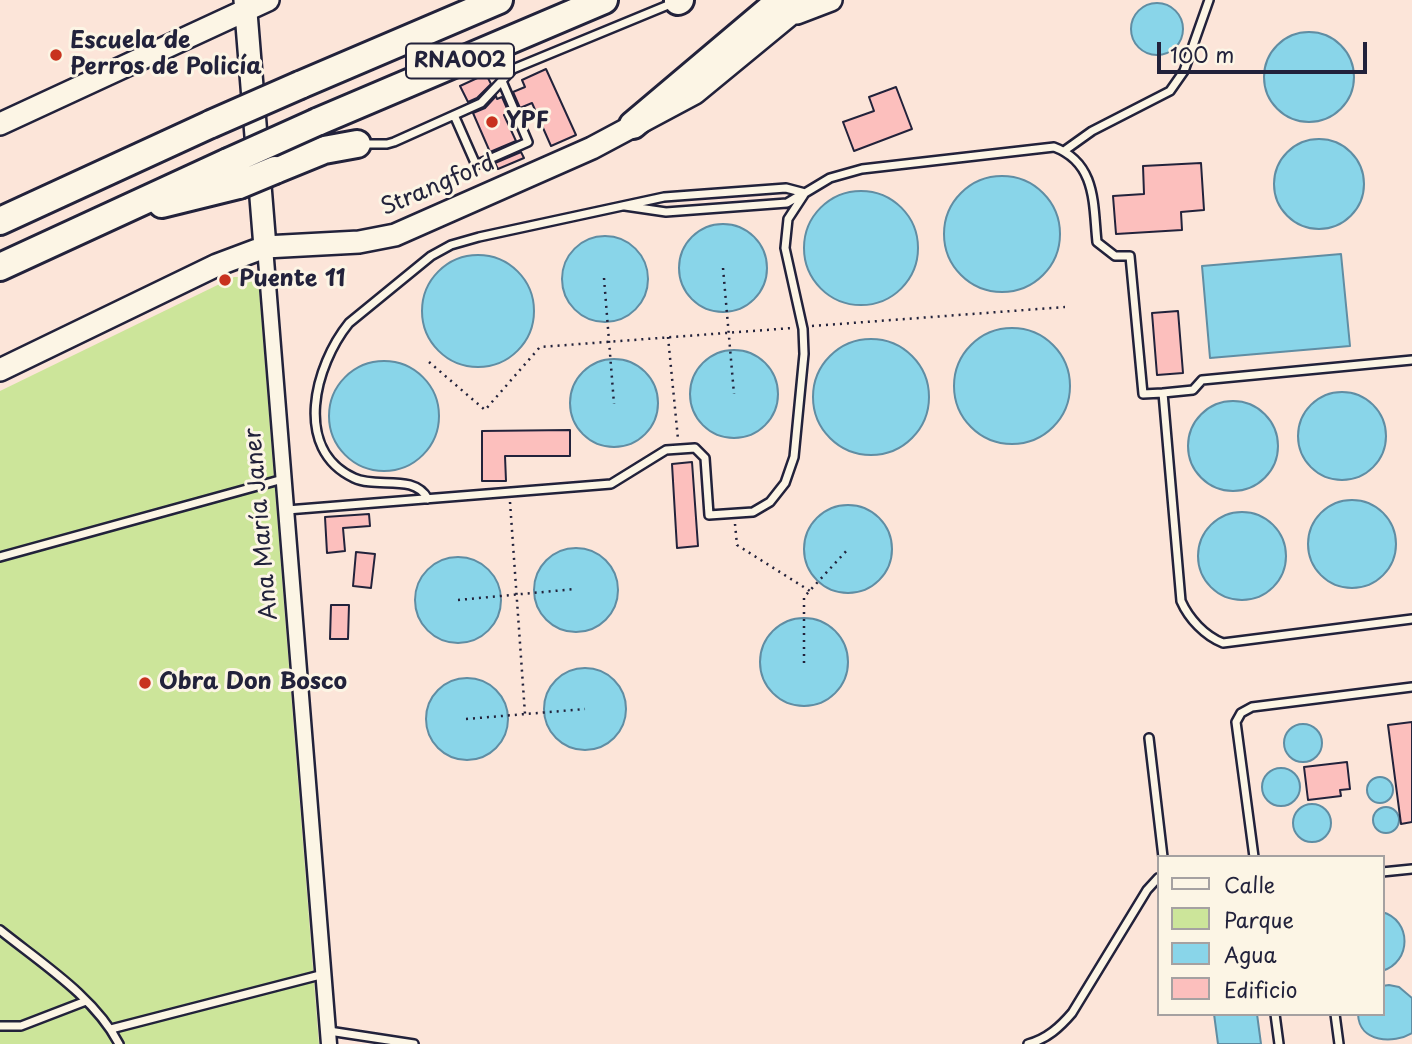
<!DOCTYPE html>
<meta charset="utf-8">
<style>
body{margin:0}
#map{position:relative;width:1412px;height:1044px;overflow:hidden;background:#fce5d9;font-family:"Playpen Sans",sans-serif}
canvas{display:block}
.legend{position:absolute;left:1157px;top:855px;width:228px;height:161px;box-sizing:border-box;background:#fcf5e5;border:2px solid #a5a1a1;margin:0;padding:9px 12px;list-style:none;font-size:21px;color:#22223b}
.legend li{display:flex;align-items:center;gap:14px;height:35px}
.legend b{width:35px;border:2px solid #a5a1a1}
.scale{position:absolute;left:1157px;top:42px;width:210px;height:32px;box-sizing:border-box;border:4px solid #22223b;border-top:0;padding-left:9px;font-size:21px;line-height:24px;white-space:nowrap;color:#22223b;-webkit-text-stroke:5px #fcf5e5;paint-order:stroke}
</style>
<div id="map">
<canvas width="1412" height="1044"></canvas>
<ul class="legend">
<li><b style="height:9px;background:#fcf5e5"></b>Calle</li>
<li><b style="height:19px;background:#cce59a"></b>Parque</li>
<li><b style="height:19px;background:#89d5e9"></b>Agua</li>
<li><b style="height:19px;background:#fcbfbd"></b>Edificio</li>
</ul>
<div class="scale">100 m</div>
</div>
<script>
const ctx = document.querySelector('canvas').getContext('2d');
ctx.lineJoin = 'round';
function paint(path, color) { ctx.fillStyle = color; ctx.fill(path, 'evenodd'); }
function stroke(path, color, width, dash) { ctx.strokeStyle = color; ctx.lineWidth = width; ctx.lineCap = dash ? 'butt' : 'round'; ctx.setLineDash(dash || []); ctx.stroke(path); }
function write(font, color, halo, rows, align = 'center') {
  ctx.font = font + ' "Playpen Sans",sans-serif'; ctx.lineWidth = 6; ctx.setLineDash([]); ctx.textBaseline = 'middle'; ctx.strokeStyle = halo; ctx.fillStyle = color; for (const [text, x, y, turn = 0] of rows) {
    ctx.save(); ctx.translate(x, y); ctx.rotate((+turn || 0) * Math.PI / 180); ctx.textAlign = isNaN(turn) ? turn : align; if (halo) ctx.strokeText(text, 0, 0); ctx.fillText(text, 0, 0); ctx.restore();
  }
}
const green = new Path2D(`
 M234,277C246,277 251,279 259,289L319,1044H0V391Z`);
const water = new Path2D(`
 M1131 29a26 26 0 1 1 52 0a26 26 0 1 1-52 0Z
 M1264 77a45 45 0 1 1 90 0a45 45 0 1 1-90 0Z
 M1274 184a45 45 0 1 1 90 0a45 45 0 1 1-90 0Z
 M944 234a58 58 0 1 1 116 0a58 58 0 1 1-116 0Z
 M804 248a57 57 0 1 1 114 0a57 57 0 1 1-114 0Z
 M679 268a44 44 0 1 1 88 0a44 44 0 1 1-88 0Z
 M562 279a43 43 0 1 1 86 0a43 43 0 1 1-86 0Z
 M1341,254L1350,346L1210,358L1202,266Z
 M422 311a56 56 0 1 1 112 0a56 56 0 1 1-112 0Z
 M954 386a58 58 0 1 1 116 0a58 58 0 1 1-116 0Z
 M813 397a58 58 0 1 1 116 0a58 58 0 1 1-116 0Z
 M690 394a44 44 0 1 1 88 0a44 44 0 1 1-88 0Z
 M570 403a44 44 0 1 1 88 0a44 44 0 1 1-88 0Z
 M329 416a55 55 0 1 1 110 0a55 55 0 1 1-110 0Z
 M1298 436a44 44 0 1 1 88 0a44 44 0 1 1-88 0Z
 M1188 446a45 45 0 1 1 90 0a45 45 0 1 1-90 0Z
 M1308 544a44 44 0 1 1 88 0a44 44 0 1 1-88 0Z
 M804 549a44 44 0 1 1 88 0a44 44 0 1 1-88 0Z
 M1198 556a44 44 0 1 1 88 0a44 44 0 1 1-88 0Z
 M534 590a42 42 0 1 1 84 0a42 42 0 1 1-84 0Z
 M415 600a43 43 0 1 1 86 0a43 43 0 1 1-86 0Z
 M760 662a44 44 0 1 1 88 0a44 44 0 1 1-88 0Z
 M544 709a41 41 0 1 1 82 0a41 41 0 1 1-82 0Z
 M426 719a41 41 0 1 1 82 0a41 41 0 1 1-82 0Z
 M1284 743a19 19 0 1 1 38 0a19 19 0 1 1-38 0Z
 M1262 787a19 19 0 1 1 38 0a19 19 0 1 1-38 0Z
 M1367 790a13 13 0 1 1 26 0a13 13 0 1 1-26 0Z
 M1293 823a19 19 0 1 1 38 0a19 19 0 1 1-38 0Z
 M1373 820a13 13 0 1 1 26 0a13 13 0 1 1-26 0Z
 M1382,912C1412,920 1412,962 1382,971Z
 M1389,985L1399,987L1412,998V1033C1394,1044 1359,1043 1358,1014H1382V986Z
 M1214,1014H1257L1261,1044H1218Z`);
const building = new Path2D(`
 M546,69L576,135L551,146L532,103L520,108L513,92L525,87L522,80Z
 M486,74L491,84L477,98L468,102L460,86Z
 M896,87L912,129L854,151L843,122L874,111L869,97Z
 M496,96L497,99L502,97L509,113L504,115L516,141L490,152L473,113L485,108Z
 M521,152L524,158L498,169L495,163Z
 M1201,163L1204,210L1181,212L1182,230L1116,234L1113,196L1144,194L1143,166Z
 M1178,311L1183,373L1157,375L1152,313Z
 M570,430V456H505L506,481H482V431Z
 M692,462L698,546L677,548L672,464Z
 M369,514L370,526L343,528L345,551L327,553L325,517Z
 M356,552L375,554L371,588L353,586Z
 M331,605H349L348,639H330Z
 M1412,722V822L1401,824L1388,725Z
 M1347,762L1350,789L1340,790L1341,796L1308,800L1304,767Z`);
const path = new Path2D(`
 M723,268L734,394
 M604,278L614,404
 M812,326L1065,307
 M668,337L678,439
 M429,362L485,410L540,347L792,328
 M510,502L525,714
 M735,524L737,545L810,591
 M458,600L575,589
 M804,663V597L849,548
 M466,719L585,709`);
const lane = new Path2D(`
 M454,115L476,165L528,142L502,81
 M361,144H387L394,142L481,103L513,69L673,3
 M1064,151L1092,131L1170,91L1184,71L1209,0
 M625,206L666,212L787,203L802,194
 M1163,393L1193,390L1202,380L1412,360
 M428,499C414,473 377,489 354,478C292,449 315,365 349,323L431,256L451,245L479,237L664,197L786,188L805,193
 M287,510L611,484L666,450L695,448L705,458L709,515L753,512L770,502L785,483L794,457L804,354L803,329L785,248L788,219L805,193L830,178L862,169L1054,147C1097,163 1093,205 1097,242L1115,256H1130L1143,394L1163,393L1181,601C1189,619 1205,636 1223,643L1412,619
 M0,557L283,479
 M1149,738L1163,857
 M1254,857L1236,722L1241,713L1252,707L1412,687
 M1382,872L1412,869
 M0,930C41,963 95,997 119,1044
 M1275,1014L1279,1044
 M1335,1014L1339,1044
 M0,1026H21L86,1001
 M111,1029L324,974
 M329,1031L414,1044
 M1028,1044C1047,1039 1060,1027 1072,1013L1147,890L1158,878`);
const street = new Path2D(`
 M265,247L329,1044`);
const secondary = new Path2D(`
 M245,0L265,247
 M797,13L831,0
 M0,124L268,0
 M0,370L217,265L265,247L359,242L395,235L592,148L695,93L808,0`);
const highway = new Path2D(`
 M678,1L680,0
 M300,85L499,0
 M317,122L604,0
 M633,125L781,0
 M275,170L324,150L357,144
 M162,204L239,185
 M0,221L211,124
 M0,267L228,162`);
const highwayBridge = new Path2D(`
 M211,124L300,85
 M228,162L317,122
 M239,185L275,170`);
const markers = [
 [56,55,7,"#c8321e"],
 [492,122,7,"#c8321e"],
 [225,280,7,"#c8321e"],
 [145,683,7,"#c8321e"]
];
const shields = [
 [460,61,108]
];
const shieldNames = [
 ["RNA002",460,61]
];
const poiNames = [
 ["Escuela de",70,42],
 ["Perros de Policía",70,68],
 ["YPF",506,122],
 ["Puente 11",239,280],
 ["Obra Don Bosco",159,683]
];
const streetNames = [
 ["Strangford",438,186,-23],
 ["Ana María Janer",262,524,-95]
];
paint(green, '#cce59a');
paint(water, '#89d5e9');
stroke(water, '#608da3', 2);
paint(building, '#fcbfbd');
stroke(building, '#22223b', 2);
stroke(lane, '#22223b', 12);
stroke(street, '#22223b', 19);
stroke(secondary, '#22223b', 26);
stroke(highway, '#22223b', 32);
stroke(path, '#22223b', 2.5, [2, 5]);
stroke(lane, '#fcf5e5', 7);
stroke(street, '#fcf5e5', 14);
stroke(secondary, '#fcf5e5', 21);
stroke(highway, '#fcf5e5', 26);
stroke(highwayBridge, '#22223b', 32, []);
stroke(highwayBridge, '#fcf5e5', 26);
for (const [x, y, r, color] of markers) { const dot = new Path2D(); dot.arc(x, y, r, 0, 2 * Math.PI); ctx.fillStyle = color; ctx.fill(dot); stroke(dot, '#fcf5e5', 2.5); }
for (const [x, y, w] of shields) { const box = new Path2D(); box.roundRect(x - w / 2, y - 17.5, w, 35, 5); ctx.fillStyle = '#fcf5e5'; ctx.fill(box); stroke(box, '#22223b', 2); }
write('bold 21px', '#22223b', null, shieldNames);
write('bold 23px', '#22223b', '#fcf5e5', poiNames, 'left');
write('23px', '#22223b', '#fcf5e5', streetNames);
</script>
